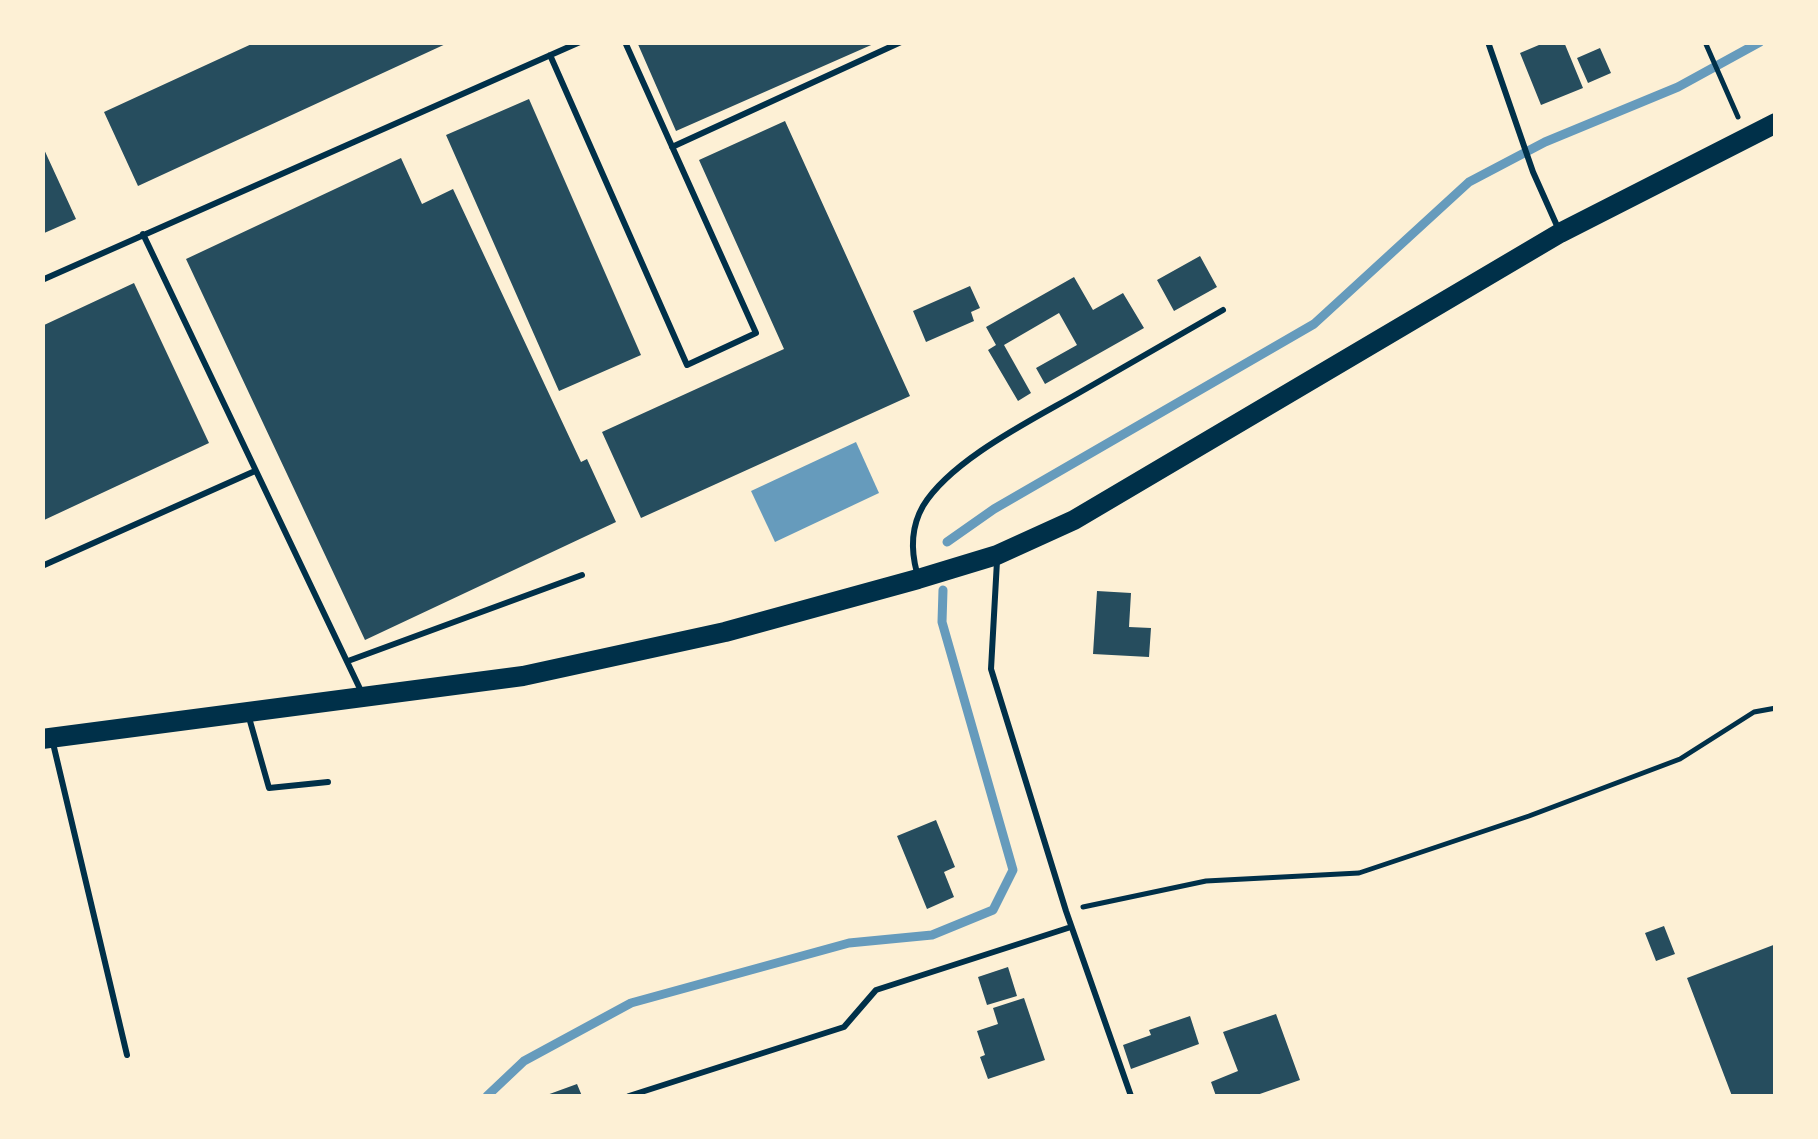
<!DOCTYPE html>
<style>
body{margin:0}
#map{position:relative;width:1818px;height:1139px;overflow:hidden;background:#fdf0d5;font-family:"Open Sans",sans-serif}
canvas{display:block}
.frame{position:absolute;inset:0;border:45px solid #fdf0d5;pointer-events:none}
</style>
<div id="map">
<canvas width="1818" height="1139"></canvas>
<div class="frame"></div>
</div>
<script>
const ctx = document.querySelector('canvas').getContext('2d');
ctx.lineJoin = 'round';
function paint(path, color) { ctx.fillStyle = color; ctx.fill(path, 'evenodd'); }
function stroke(path, color, width, dash) { ctx.strokeStyle = color; ctx.lineWidth = width; ctx.lineCap = dash ? 'butt' : 'round'; ctx.setLineDash(dash || []); ctx.stroke(path); }
const water = new Path2D(`
 M856,442L879,493L775,542L751,491Z`);
const stream = new Path2D(`
 M947,542L994,509L1314,324L1469,182L1545,142L1678,87L1760,42
 M487,1096L524,1061L631,1003L849,943L932,935L993,910L1013,870L942,622L943,590`);
const building = new Path2D(`
 M256,42H450L138,186L104,112Z
 M637,42H878L676,131Z
 M1546,42H1564L1583,88L1541,105L1520,53Z
 M1600,48L1611,73L1588,83L1577,58Z
 M529,99L641,355L559,391L446,135Z
 M785,121L910,396L641,518L602,432L784,349L699,160Z
 M42,145L76,219L42,234Z
 M401,158L422,204L453,189L581,462L587,459L616,522L365,640L186,259Z
 M1200,256L1217,287L1174,311L1157,280Z
 M1074,277L1093,310L1123,293L1144,328L1045,384L1036,368L1077,345L1059,313L1004,345L1031,393L1018,401L988,350L996,345L986,327Z
 M134,283L209,443L42,521V326Z
 M970,286L980,308L971,312L974,321L926,342L913,311Z
 M1097,591L1131,593L1129,627L1151,628L1149,657L1093,654Z
 M936,820L955,867L944,872L954,897L927,909L897,836Z
 M1664,926L1675,954L1656,961L1645,933Z
 M1776,944V1096H1732L1687,978Z
 M1008,967L1017,996L987,1005L978,977Z
 M1024,998L1045,1060L988,1079L980,1057L985,1055L977,1031L998,1024L993,1008Z
 M1276,1014L1300,1080L1254,1096H1216L1211,1082L1238,1071L1223,1032Z
 M1190,1016L1199,1044L1131,1069L1123,1045L1151,1035L1149,1030Z
 M577,1084L582,1096H544Z`);
const path = new Path2D(`
 M1705,42L1738,117
 M1083,907L1206,881L1359,873L1529,816L1680,759L1754,712L1776,708`);
const service = new Path2D(`
 M1488,42L1533,172L1558,228
 M550,55L687,365L756,333L625,42
 M672,147L901,42
 M143,234L362,693
 M42,280L580,42
 M997,561L991,669L1066,911L1131,1096
 M42,566L255,471
 M917,573C911,551 911,527 923,506C951,460 1030,421 1077,394C1126,366 1175,338 1223,310
 M348,661L582,575
 M248,714L269,788L328,782
 M52,739L127,1055
 M629,1096L844,1027L876,990L1071,927`);
const secondary = new Path2D(`
 M42,739L523,676L725,632L918,579L997,555L1074,520L1560,233L1776,123`);
paint(water, '#669bbc');
stroke(stream, '#669bbc', 9);
paint(building, '#264d5e');
stroke(path, '#003049', 5);
stroke(service, '#003049', 6);
stroke(secondary, '#003049', 20);
</script>
